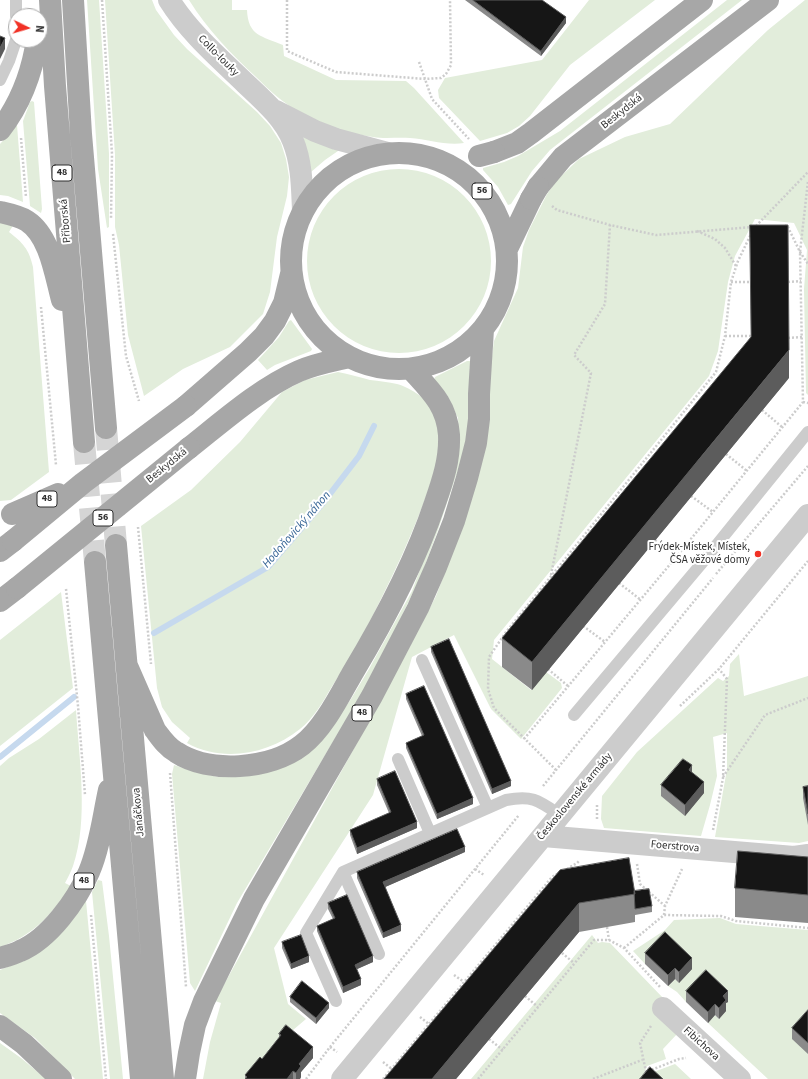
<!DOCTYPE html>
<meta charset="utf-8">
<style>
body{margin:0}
#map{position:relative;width:808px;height:1079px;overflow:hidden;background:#fff;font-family:"Source Sans 3",sans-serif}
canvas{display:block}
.north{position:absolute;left:8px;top:8px;width:40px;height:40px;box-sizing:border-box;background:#fff;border:1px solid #acacac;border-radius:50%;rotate:95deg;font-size:11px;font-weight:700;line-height:16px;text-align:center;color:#2f2f2f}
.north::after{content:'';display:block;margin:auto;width:14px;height:18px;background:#f13125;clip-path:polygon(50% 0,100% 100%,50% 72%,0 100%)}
</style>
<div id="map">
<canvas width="808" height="1079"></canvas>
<div class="north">N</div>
</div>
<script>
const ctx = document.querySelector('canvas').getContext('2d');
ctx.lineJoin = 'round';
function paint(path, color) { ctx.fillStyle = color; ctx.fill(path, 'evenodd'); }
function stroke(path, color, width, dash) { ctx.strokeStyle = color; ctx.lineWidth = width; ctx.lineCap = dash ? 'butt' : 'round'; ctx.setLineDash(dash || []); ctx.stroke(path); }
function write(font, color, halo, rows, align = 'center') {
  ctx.font = font + ' "Source Sans 3",sans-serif'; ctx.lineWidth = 4; ctx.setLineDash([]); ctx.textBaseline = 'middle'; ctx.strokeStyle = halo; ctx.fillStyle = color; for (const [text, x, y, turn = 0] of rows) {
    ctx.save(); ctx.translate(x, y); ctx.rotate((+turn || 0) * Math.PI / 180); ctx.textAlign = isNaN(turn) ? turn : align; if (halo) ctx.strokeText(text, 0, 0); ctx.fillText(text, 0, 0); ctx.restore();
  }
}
const green = new Path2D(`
 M87,0H99L109,154V227L107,228L98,169Z
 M105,0H152L156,10L174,35L187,49L257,112L270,126L281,143L286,159L289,177L287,196L277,237L270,292L263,314L230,347L183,369L144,396L128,335L119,245L115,227V155Z
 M189,0H232V10H247C248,36 262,36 283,45L284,56L336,80L406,81L414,88L464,143C446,146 428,139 410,138C398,137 385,139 373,137C346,133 315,123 291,107C279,99 267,88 256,77C231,54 207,29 189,0Z
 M589,0H655L570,65L530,116L519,126L507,133L480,141L439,98L438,90L445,78L542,60Z
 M727,0H742L550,150L532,171L511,204L508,205L498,187L483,170V168L504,162L518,156L560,131Z
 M805,0H808V395L806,393L804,289L807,250L794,223L755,219L735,256L728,282L718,351L709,376L494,640L492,659L531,690L546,672L561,683L562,688L521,739L491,709L454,635L412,657L373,795L274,948L288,1004L306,1019L286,1036L250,1079H203L210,1042L221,1003L215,1001L407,652L436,596L453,551L487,443L488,386L494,341L518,288L523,247L529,230L547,194L557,180L579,159L625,137L670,124L768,30Z
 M32,101L34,102L42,209L41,213L30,206L23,121L30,102Z
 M17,125L23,202L8,196L0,195V144Z
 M303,136L339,150L338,151L325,160L311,172Z
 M307 261a92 92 0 1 1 184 0a92 92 0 1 1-184 0Z
 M0,219L14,224L9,232C23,243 29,249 33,267L49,472L11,500L0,501Z
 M291,320L312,349L311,351L275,365L267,370L258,360L279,337L289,321Z
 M467,361H470L469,428L467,443L438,530L421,576L374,673L237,903L195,991L190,983L172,774L174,765L195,772L218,777L248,776L325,736L351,699L369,669L412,591L425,556L459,439L458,418L447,395L434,380L435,377Z
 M338,372C349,374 359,377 370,380C379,381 389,382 397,384C411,388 428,399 435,413C440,425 440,443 438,455C431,489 416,523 402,555C381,600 359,646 331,688C323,702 313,719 300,729C269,754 223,763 187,743L190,738L172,722L162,707L157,688L141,526L191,490L240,442L282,392L305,380Z
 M61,592L73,688L0,746V640Z
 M739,654L744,696L808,676V841L799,843L715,837L727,769V733L713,737L717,776L710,805L701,836L604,828L601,819L602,796L637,752L718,678L723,681L729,676L730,664Z
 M76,710C79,758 89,820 73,866C71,872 68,877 65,883L71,886C52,914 33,936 0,947V766L9,758L39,739Z
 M98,880L102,881L109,936L123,1079H110L92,892Z
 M86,901L103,1079H75L35,1038L0,1013V970L25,960L71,922Z
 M720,918L736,924L808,930V1079H768L708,1023L715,1015L719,1019L726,1011L705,981L686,1002L677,992L668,986L675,979L679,982L664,943L645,964L633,951L665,930L674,920Z
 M592,935L598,943L602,942L610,943L665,1000L678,1033L663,1049L666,1059L647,1066L643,1076L675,1064L691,1079H471Z
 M0,1043L21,1058L46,1079H0Z`);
const stream = new Path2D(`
 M154,633L268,567L323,503L359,456L374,426
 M0,757L74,697`);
const primaryTunnel = new Path2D(`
 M106,428L116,545
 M84,442L95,562`);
const path = new Path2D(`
 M102,0L112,154L111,219
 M287,0V51L336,72L425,79L441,78L446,74L451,65L450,0
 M419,62L432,99L469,139
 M21,138L26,197
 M552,206L557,210L610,225L656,235L752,227
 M756,226L808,172
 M785,226L787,225L800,252L808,264
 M697,231L715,239L725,248L736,266
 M113,234L126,356L139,401
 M731,282H751
 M788,282L801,281
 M41,307L56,465
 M725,336H751
 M788,338L802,337
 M803,402L808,403
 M762,410L782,427
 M726,454L747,471
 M691,496L713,512
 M138,527L151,664
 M655,540L677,556
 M716,574L808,466
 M551,575L591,373L574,355L605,304L610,225
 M619,583L641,600
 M66,589L78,706L85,795
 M583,626L605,642
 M548,669L568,686
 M680,706L719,669L808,561
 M524,739L677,556L803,402L800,252L808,181
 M556,770L494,708L488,689L489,657L506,632L716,372L725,336L731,282L738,261L751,234
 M170,773L186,987
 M723,777L765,715L808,698
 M543,786L713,578
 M597,819V804
 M713,830L723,778L727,679L719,669
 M637,864L640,884L665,906
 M475,869L484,875
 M567,869L577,863L579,861
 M91,915L106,1079
 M664,915L665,906L682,869
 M607,927L609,940
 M624,948L664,915L721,916L736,921L808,928
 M562,953L574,963
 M454,975L464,982
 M525,996L538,1007
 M420,1017L429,1024
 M651,1026L640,1043L646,1072L679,1059L686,1058
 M489,1039L503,1050
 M330,1047L337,1052
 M383,1062L392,1069
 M306,1079L330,1047L519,815
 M383,1079L552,877L557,874
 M478,1079L594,940H609L624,948L660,987
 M593,1079L642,1060`);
const service = new Path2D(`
 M16,0V16
 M0,80L9,61L16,40
 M422,660L488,808
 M574,715L702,563L808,432
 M398,759L430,833
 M343,872L379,954
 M336,1001L306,933L343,872L506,800C532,795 538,800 560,815`);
const minor = new Path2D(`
 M169,0C189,32 218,57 245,83C263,100 284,118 293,141C302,163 302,188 303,211
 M276,111L315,131L336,139L388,153
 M543,836L794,857L808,855
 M663,1008L740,1079
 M342,1079L808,515`);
const primary = new Path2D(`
 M50,0L55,86L84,442
 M73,0L81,134L106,428
 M0,130C21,103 32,73 37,40
 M494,152L517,143L531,133L702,0
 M291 261a108 108 0 1 1 216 0a108 108 0 1 1-216 0Z
 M538,187L563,157L768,0
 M0,212C9,214 19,216 27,221C50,236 55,274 62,300
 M507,249L531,199
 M186,406L248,352L264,336L275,321L284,303L291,274
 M189,448C222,422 260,388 299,371C315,364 332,361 349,357
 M116,545L163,1079
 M0,551L13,541
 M95,562L141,1079
 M0,601L17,588
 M127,666L155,730C161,738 167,747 176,752C209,774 270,770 302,745C323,729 339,697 352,674C385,619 415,563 435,503C443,480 450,459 449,435C447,405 430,390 411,369
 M0,958C7,956 14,954 20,951C49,939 77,900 89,872C100,846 103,817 109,790
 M0,1026L24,1044L61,1079
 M185,1079L189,1053L195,1025L204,1001L254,899L372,696L418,608L436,567L454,521L467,478L476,443L479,419V394L483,329`);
const primaryBridge = new Path2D(`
 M479,156L494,152
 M531,199L538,187
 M12,514L58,494
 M13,541L83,483L186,406
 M17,588L189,448`);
const wall = new Path2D(`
 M465,0H542L566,23L541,56Z
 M789,378L532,690L502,667V638Z
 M431,647L511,786L492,794L431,652Z
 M406,694L473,804L437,819L406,748V743L422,736L406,699Z
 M692,773L704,793L685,816L661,796V785Z
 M377,779L417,828L357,854L350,835V830L389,813L377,785Z
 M808,786V825L803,798V787Z
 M465,852L385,887L401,931L383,938L357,878V872Z
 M808,857V923L735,917V888Z
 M560,870L634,891L652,906V912L635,915V922L579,932L456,1079H384Z
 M328,903L373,962L357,969L361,985L343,993L317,931V926L333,919L328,909Z
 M282,942L309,962L291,969L282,948Z
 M645,953L692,969L679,983L675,979L668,986L645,964Z
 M686,991L728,1002L726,1003V1011L719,1019L715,1015L708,1023L686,1002Z
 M290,997L329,1008L316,1024L290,1002Z
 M808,1010V1054L792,1039V1028Z
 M279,1034L313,1058L301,1072V1077L300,1079H245V1075L262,1059L279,1038Z`);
const shadedWall = new Path2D(`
 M566,17V23L541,56V51Z
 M5,38V49L0,59V48Z
 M789,350V378L532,690V662Z
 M692,765V776L689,770Z
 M511,781V786L492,794V789Z
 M704,782V793L685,816V805Z
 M473,798V804L437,819V814Z
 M417,822V828L357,854V848Z
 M465,847V852L383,888V882Z
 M579,903V932L456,1079H432Z
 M401,925V931L383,938V933Z
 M309,956V962L291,969V964Z
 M373,956V962L355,970V965Z
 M692,958V969L679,983V972Z
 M675,968V979L668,986V975Z
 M361,979V985L343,993V987Z
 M728,991V1002L726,1003V1011L719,1019V1008L723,996Z
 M329,1003V1008L316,1024V1018Z
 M715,1004V1015L708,1023V1012Z
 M313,1047V1058L301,1072V1077L300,1079H296V1073L299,1064Z
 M293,1071V1079H287Z`);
const building = new Path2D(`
 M473,0H542L566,17L541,51Z
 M0,36L5,38L0,48Z
 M750,225H788L789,350L532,662L502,638L751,337Z
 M449,639L511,781L492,789L431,647Z
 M424,686L473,798L437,814L406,743L424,735L406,694Z
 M683,759L692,765L689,770L704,782L685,805L661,785Z
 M395,771L417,822L357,848L350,830L391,812L377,779Z
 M808,786V814L803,787Z
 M457,829L465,847L383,882L401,925L383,933L357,872Z
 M738,851L808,857V895L735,888Z
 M629,858L635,894L579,903L432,1079H384L560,870Z
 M649,889L652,906L635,909L634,891Z
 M347,895L373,956L355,965L361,979L343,987L317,926L335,918L328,903Z
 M665,932L692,958L679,972L675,968L668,975L645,953Z
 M301,935L309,956L291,964L282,942Z
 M706,970L728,991L723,996L726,1000L719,1008L715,1004L708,1012L686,991Z
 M302,981L329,1003L316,1018L290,997Z
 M808,1010V1043L792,1028Z
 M286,1025L313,1047L299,1064L301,1066L296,1073L293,1071L287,1079H245L247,1077L245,1075L260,1057L262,1059L281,1035L279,1034Z
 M650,1067L663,1079H640Z`);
const markers = [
 [758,554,4,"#f13125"]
];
const shields = [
 [62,173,20],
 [482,191,20],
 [47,499,20],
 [103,518,20],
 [362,713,20],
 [84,881,20]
];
const shieldNames = [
 ["48",62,173],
 ["56",482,191],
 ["48",47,499],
 ["56",103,518],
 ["48",362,713],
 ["48",84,881]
];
const streetNames = [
 ["Collo-louky",218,56,45],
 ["Beskydská",622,112,-38],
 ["Příborská",66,221,-95],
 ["Beskydská",167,466,-39],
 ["Československé armády",575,797,-50],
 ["Janáčkova",139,812,-95],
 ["Foerstrova",675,847,5],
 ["Fibichova",701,1044,42]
];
const poiNames = [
 ["Frýdek-Místek, Místek,",750,548],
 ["ČSA věžové domy",750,561]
];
const waterNames = [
 ["Hodoňovický náhon",297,530,-49]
];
paint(green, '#e2eddb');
stroke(stream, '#c6d9ee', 6);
stroke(primaryTunnel, '#d5d5d5', 22, [22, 11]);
stroke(path, '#ccc', 2.5, [2, 2]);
stroke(service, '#ccc', 12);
stroke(minor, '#ccc', 22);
stroke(primary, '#a7a7a7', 22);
stroke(primaryBridge, '#a7a7a7', 22);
paint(wall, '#8a8a8a');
paint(shadedWall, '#5c5c5c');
paint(building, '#161616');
stroke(building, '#5c5c5c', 1);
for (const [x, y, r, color] of markers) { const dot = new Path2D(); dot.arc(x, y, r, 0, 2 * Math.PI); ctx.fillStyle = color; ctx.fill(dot); stroke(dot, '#fff', 1.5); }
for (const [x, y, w] of shields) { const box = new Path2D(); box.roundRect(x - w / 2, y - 8, w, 16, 3); ctx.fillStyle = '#fff'; ctx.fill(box); stroke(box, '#2f2f2f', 1); }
write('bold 10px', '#2f2f2f', null, shieldNames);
write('11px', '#2f2f2f', '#fff', streetNames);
write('11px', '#2f2f2f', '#fff', poiNames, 'right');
write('italic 12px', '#376596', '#fff', waterNames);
</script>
